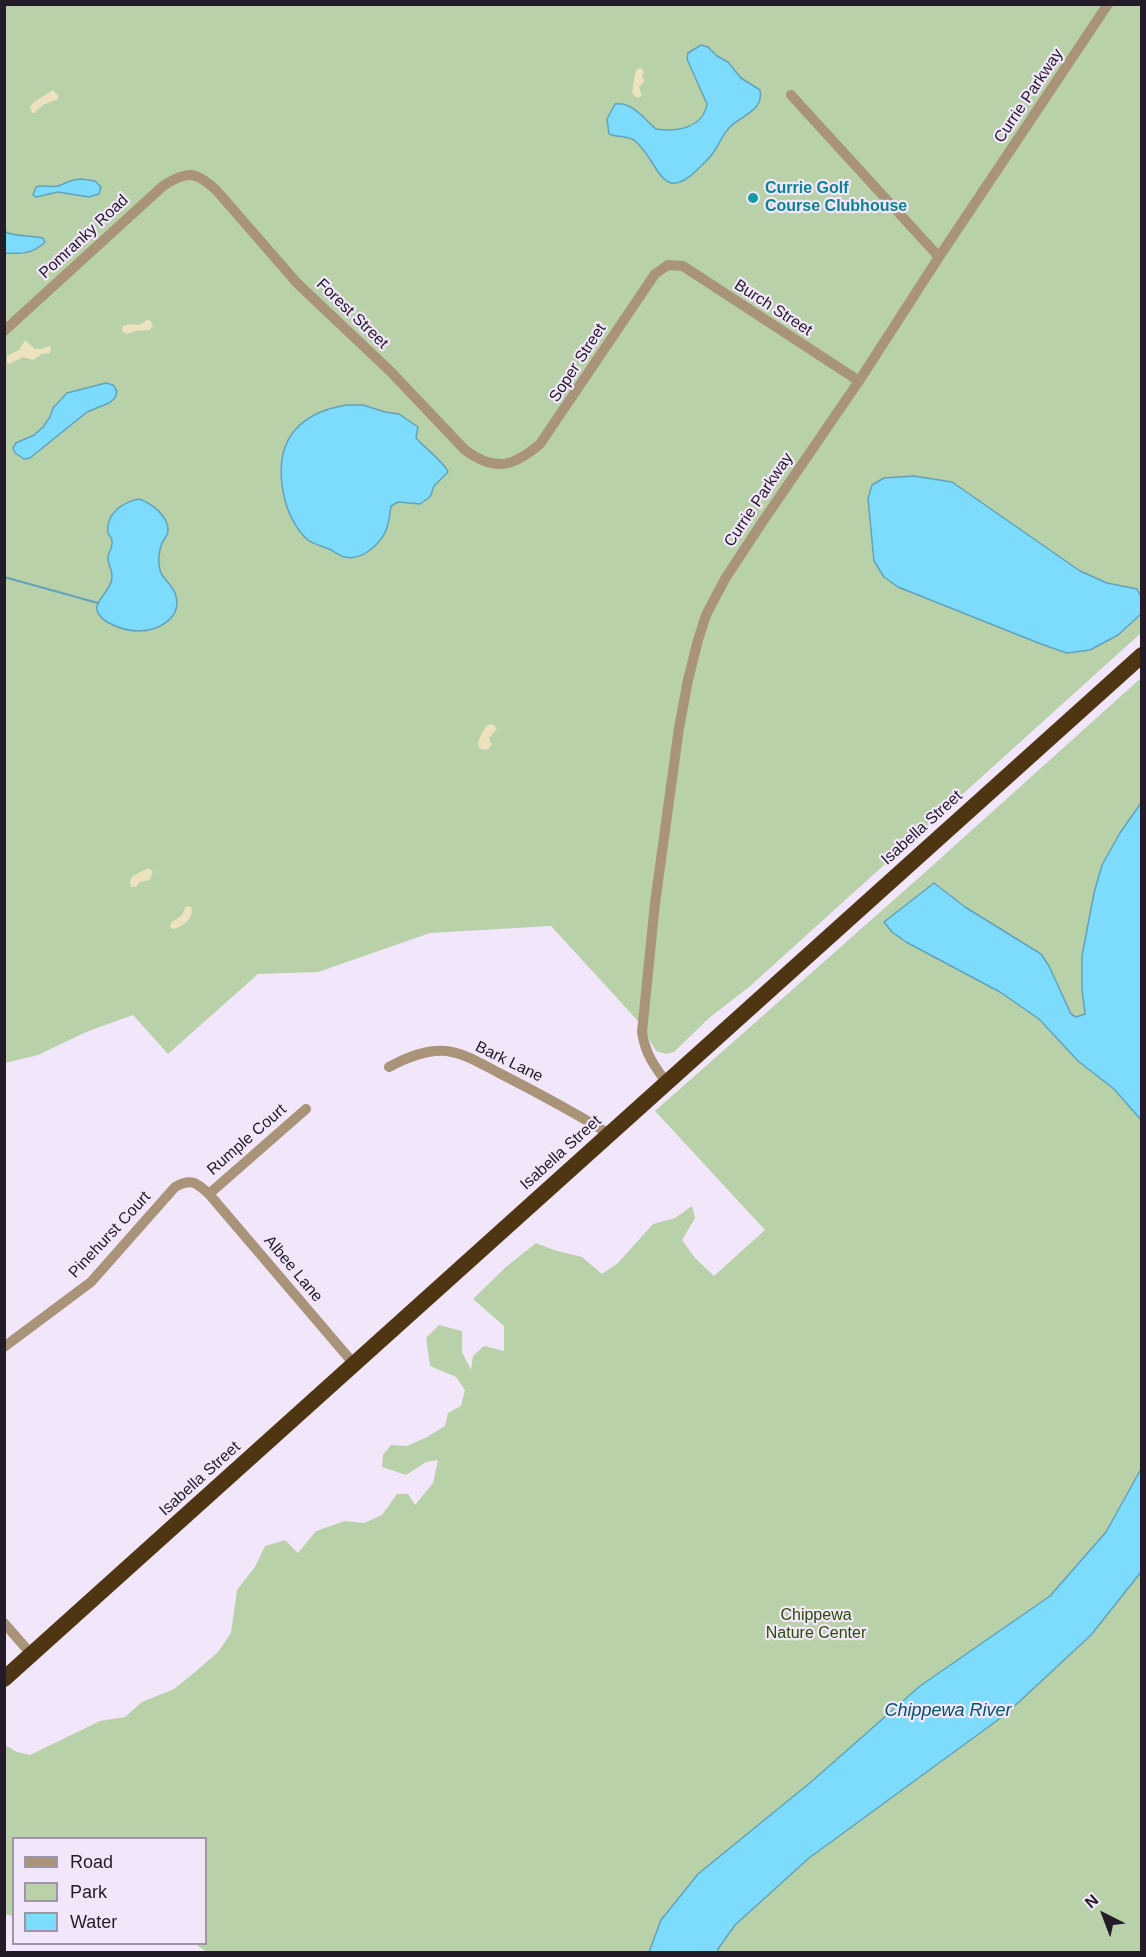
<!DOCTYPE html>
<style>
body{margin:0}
#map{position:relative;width:1146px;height:1957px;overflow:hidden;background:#f2e6fa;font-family:Arial,sans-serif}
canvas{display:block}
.frame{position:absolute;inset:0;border:6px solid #231c28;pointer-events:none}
.legend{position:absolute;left:12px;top:1837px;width:195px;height:108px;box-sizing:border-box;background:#f2e6fa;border:2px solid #9f95a6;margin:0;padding:8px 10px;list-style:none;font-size:18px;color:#231c28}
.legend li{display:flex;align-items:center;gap:12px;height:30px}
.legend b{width:30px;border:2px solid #9f95a6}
.north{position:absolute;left:1074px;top:1885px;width:60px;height:60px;-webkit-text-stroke:4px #f2e6fa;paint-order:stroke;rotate:318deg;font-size:16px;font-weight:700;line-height:24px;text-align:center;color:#231c28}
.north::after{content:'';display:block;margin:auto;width:21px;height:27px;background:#231c28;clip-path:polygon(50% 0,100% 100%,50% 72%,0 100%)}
</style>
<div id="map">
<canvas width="1146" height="1957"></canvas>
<div class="frame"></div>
<ul class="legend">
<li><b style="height:8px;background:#a99479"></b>Road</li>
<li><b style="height:16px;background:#b8d1a9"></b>Park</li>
<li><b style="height:16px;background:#7ddbfc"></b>Water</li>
</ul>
<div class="north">N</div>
</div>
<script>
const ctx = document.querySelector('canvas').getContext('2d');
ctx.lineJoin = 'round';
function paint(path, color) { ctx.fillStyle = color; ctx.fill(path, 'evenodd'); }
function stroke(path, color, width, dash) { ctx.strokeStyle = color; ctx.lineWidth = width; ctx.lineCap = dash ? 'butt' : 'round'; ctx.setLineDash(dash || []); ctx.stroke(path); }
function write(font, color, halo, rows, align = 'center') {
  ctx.font = font + ' Arial,sans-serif'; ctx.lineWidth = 4.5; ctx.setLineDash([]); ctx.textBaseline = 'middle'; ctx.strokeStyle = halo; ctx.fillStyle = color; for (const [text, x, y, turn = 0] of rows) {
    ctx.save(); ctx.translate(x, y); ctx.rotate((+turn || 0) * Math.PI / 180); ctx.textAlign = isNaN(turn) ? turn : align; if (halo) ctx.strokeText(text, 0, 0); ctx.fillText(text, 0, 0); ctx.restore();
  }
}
const green = new Path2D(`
 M5,5H1141V633L749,987L709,1018L674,1052L666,1054L656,1051L638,1021L551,926L430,933L318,972L258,974L168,1054L133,1015L86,1032L38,1055L5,1063Z
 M1141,678V803L1120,833L1102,865L1094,893L1082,956V989L1085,1014L1076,1017L1071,1014L1049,966L965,907L935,883L1000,992L1039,1019L1078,1061L1114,1089L1141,1120V1952H207L195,1944H206V1838H14L13,1916L5,1914V1745L17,1752L30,1755L100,1721L125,1717L142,1702L174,1689L195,1672L218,1652L231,1633L237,1590L255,1567L265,1546L285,1540L298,1553L316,1531L345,1521L364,1523L382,1515L397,1494H408L415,1505L433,1483L438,1460L426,1462L406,1475L382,1467L383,1455L391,1445L407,1446L427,1437L445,1426L448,1413L461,1406L465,1390L456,1377L430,1366L426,1338L439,1325L462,1331V1352L471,1370L473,1356L484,1346L504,1351V1326L473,1299L506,1267L536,1243L554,1250L582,1257L602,1274L618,1263L653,1224L675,1218L692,1206L695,1218L682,1240L695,1258L714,1276L765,1230L655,1111L922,875Z`);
const sand = new Path2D(`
 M641,68L644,71L642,77L645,80L639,87L642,96L637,98L632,93C634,85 633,76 637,69Z
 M53,90L58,95V99L43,105L34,113H32L30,107L34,102Z
 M149,319L153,325L150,330L136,331L127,334L122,331L123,326L129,324L139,325Z
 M25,340L35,349H41L49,346L51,347L50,353L42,354L33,360L23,357L9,364L7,362V356L19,350Z
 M490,724L494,725L497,729L489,738L492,745L489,748L485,750L479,748L478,742C481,737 483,727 490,724Z
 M148,868L153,871L150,880L140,882L136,887H131L130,881L133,876Z
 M186,906L191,907C195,918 183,927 173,929L170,927C171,919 176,921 181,916C183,914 184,909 186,906Z`);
const water = new Path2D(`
 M701,45L708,47L717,56L728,62L741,78L760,90C764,110 743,115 731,126C723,133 719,145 713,153C709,159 703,164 697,170C661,206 658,159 635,141C628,135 618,138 609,134L607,119L615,104C632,101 644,119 656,129C677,132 703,128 707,104L687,59L688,53Z
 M81,179L95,181L101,187L99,194L89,197L58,192L36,197L33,195L36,187C44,184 53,189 61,185C70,181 70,180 81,179Z
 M5,232C17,237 30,235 43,238L45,242C33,254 21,254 5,253Z
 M106,383L113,385L117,391L115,398L109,403L87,412L30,458L24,459L15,453L13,448L16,443L34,435L43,427L50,417L53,408L67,393Z
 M346,405H363L385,412L399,414L418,427L416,438C424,447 445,463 448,472L434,486L430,497L420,504L398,502L391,506C390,513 389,521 387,528C381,544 362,561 345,557C339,556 334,551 329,549C322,546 313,544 308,540C296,530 287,511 284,496C273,445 294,414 346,405Z
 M914,476L952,482L1080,571L1107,583L1137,589L1141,597V614L1118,635L1090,650L1067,653L1041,644L898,587L884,577L874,561L868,499L872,485L884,478Z
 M139,499C151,503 169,516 168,531C168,535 164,539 162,543C159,551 158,562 160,570C162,579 172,584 175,593C184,618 158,631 138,631C128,631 116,627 107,622C81,605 113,594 112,576C112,570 108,564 108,558C108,552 113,547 112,541C112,538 109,536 108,533C105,514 123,502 139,499Z
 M1141,803V1120L1114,1089L1078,1061L1039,1019L1000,992L906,942L892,932L884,922L934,883L965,907L1041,954L1049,966L1071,1014L1076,1017L1085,1014L1082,989V956L1094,893L1102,865L1120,833Z
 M1141,1469V1572L1091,1635L1006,1714L809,1858L735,1925L718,1949V1952H649L661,1920L698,1874L811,1782L920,1686L1050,1596L1106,1532Z`);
const stream = new Path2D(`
 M4,577L98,603`);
const minor = new Path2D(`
 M791,95L939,257
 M4,331L163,186C187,170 196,171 217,191L297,283L391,372L465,450C495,472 513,467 540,444L655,274L668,265L683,266L859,381
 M389,1067C406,1058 426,1049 446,1051C465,1053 483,1065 501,1074C538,1093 574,1112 609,1134
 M667,1083C654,1066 645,1053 642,1032L655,903L679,728L688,680L698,640L706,615L725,579L761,524L859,381L939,257L1108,4
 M209,1194L306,1109
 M4,1347L91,1282L175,1187C191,1178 196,1182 209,1194L354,1364
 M4,1623L32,1655`);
const highway = new Path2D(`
 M4,1679L1142,655`);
const markers = [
 [753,198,6,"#0f9aa8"]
];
const streetNames = [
 ["Currie Parkway",1029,96,-56],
 ["Pomranky Road",84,237,-43],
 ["Burch Street",773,308,33],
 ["Forest Street",352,314,44],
 ["Soper Street",578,363,-57],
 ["Currie Parkway",759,500,-56],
 ["Isabella Street",922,828,-42],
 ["Bark Lane",509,1062,26],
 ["Rumple Court",247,1140,-41],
 ["Isabella Street",561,1153,-42],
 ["Pinehurst Court",110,1235,-47],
 ["Albee Lane",293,1269,50],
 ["Isabella Street",200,1479,-42]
];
const cultureNames = [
 ["Currie Golf",765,189],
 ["Course Clubhouse",765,207]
];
const parkNames = [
 ["Chippewa",816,1616],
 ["Nature Center",816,1634]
];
const waterNames = [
 ["Chippewa River",948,1711]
];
paint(green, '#b8d1a9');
paint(sand, '#ece2bd');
paint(water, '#7ddbfc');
stroke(water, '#62a2bc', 1.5);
stroke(stream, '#62a2bc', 2);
stroke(minor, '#a99479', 10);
stroke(highway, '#4f3613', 16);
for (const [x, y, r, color] of markers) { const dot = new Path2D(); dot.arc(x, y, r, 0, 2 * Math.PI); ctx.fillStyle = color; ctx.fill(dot); stroke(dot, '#f2e6fa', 2); }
write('16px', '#231c28', '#f2e6fa', streetNames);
write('bold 16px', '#0d838f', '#f2e6fa', cultureNames, 'left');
write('16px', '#294d05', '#f2e6fa', parkNames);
write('italic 18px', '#00546b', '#f2e6fa', waterNames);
</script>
